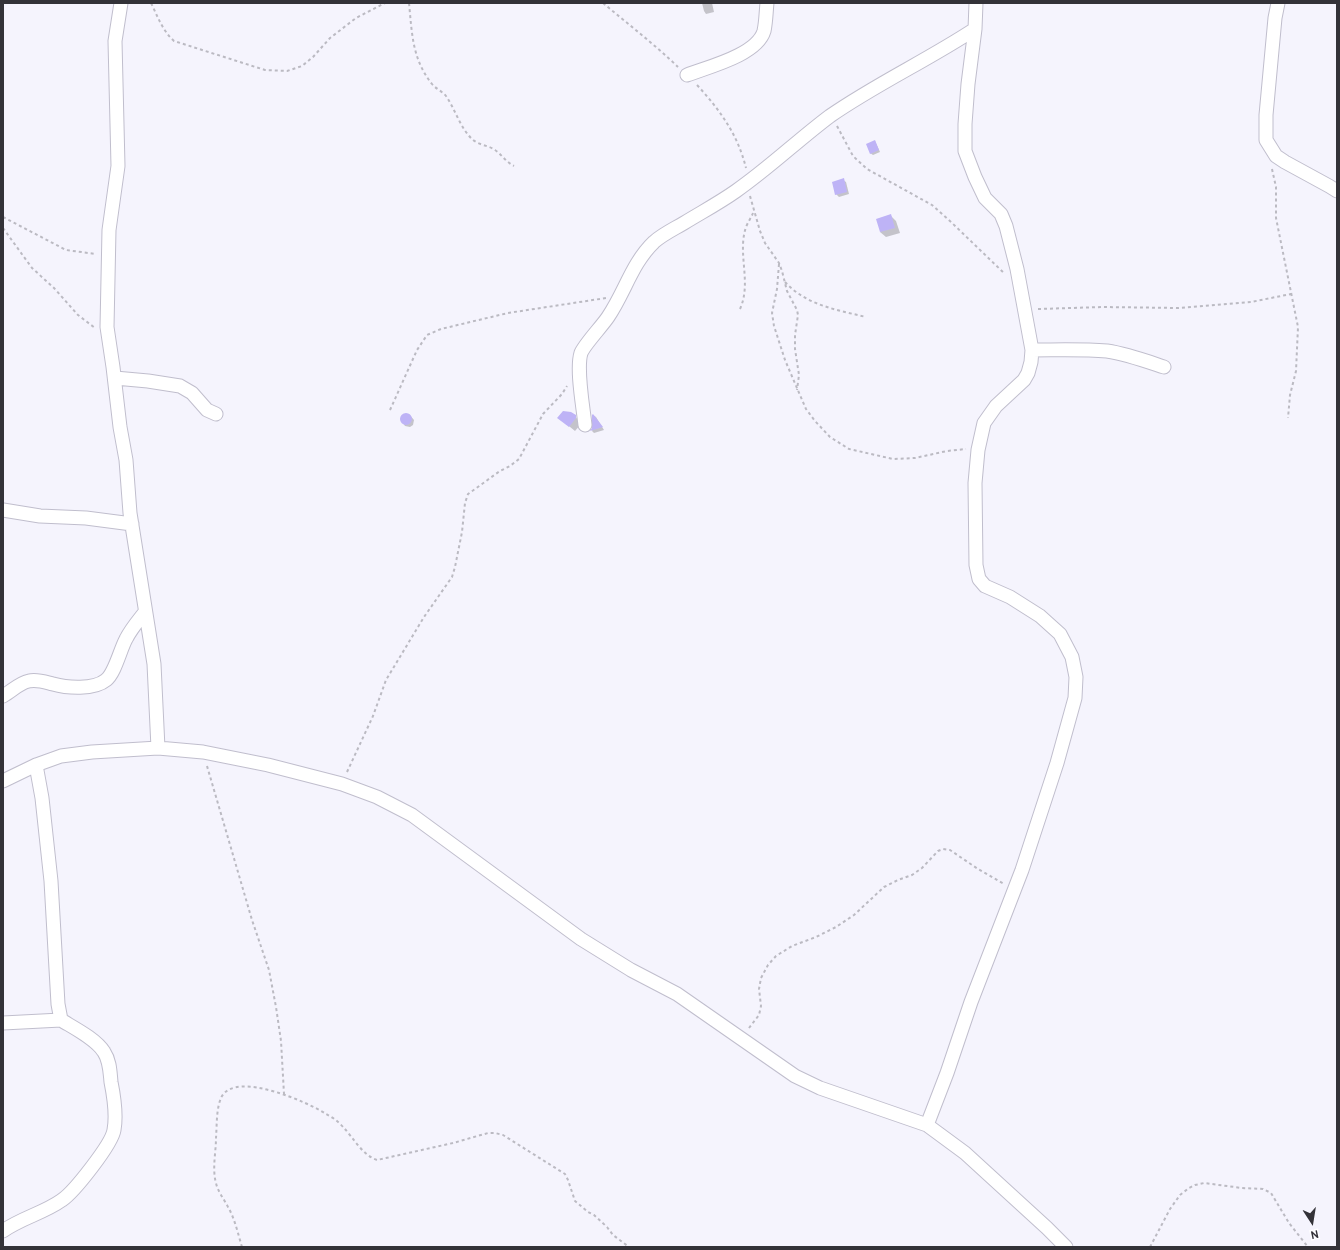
<!DOCTYPE html>
<style>
body{margin:0}
#map{position:relative;width:1340px;height:1250px;overflow:hidden;background:#f5f4fd;font-family:Overpass,sans-serif}
canvas{display:block}
.frame{position:absolute;inset:0;border:4px solid #333238;pointer-events:none}
.north{position:absolute;left:1292px;top:1202px;width:40px;height:40px;-webkit-text-stroke:3px #fff;paint-order:stroke;rotate:168deg;font-size:11px;font-weight:700;line-height:16px;text-align:center;color:#333238}
.north::after{content:'';display:block;margin:auto;width:14px;height:18px;background:#333238;clip-path:polygon(50% 0,100% 100%,50% 72%,0 100%)}
</style>
<div id="map">
<canvas width="1340" height="1250"></canvas>
<div class="frame"></div>
<div class="north">N</div>
</div>
<script>
const ctx = document.querySelector('canvas').getContext('2d');
ctx.lineJoin = 'round';
function paint(path, color) { ctx.fillStyle = color; ctx.fill(path, 'evenodd'); }
function stroke(path, color, width, dash) { ctx.strokeStyle = color; ctx.lineWidth = width; ctx.lineCap = dash ? 'butt' : 'round'; ctx.setLineDash(dash || []); ctx.stroke(path); }
const shadow = new Path2D(`
 M702,3H712L714,12L706,14L704,11Z
 M875,141L880,152L873,155L870,153Z
 M843,180L846,182L849,194L839,197L836,194Z
 M891,216L896,221L900,233L886,237L880,232Z
 M405,414H409L414,420L413,425L410,427L405,426L401,420V416Z
 M593,415L596,417L604,430L594,433L592,431L593,428Z
 M575,416L581,424L575,431L559,418Z`);
const building = new Path2D(`
 M875,140L879,150L870,154L866,144Z
 M844,178L847,192L835,195L832,182Z
 M891,214L895,228L880,232L876,219Z
 M563,411L571,412L576,415V418L569,427L557,418Z
 M400 419a6 6 0 1 1 12 0a6 6 0 1 1-12 0Z
 M593,414L603,427L590,431L592,428V415Z`);
const path = new Path2D(`
 M151,3C158,17 162,30 174,41L265,70L287,71L302,66L313,57L330,38L356,18L385,3
 M409,3C412,33 412,59 432,84C436,89 442,91 446,96C455,109 460,127 471,138C477,145 488,145 495,150C502,155 506,162 514,166
 M603,3C628,24 654,44 678,67
 M697,85C720,110 738,135 746,168
 M837,126L853,156L867,169L932,205L951,222L1005,274
 M1272,169L1276,187V218L1298,327L1296,371L1290,395L1288,418
 M750,196L760,231L765,243L779,263L782,271L787,291L797,310L798,315L795,335V349L799,375L797,390
 M3,217L66,250L96,254
 M3,228L32,268L54,288L78,315L95,328
 M779,264L777,289L772,313L774,326L785,360L806,409L815,421L830,437L849,449L893,459L915,458L947,451L966,449
 M785,282C806,305 837,310 866,317
 M740,309C752,282 737,254 746,227C748,222 751,218 753,213
 M1038,309L1103,307L1178,308L1251,302L1291,294
 M390,410L417,350L427,335L441,329L508,313L606,298
 M207,766L252,920L269,970L276,1007L281,1041L284,1094
 M347,772L373,716L386,680L424,617L452,577L455,567L462,532L465,503L468,494L500,471L510,466L519,459L543,414L562,394L567,386
 M749,1028L759,1015L761,1006L759,989L761,978L768,965L776,956L792,946L816,937L836,927L854,915L884,887L898,880L912,875L922,868L938,851L943,849L950,850L978,869L1004,884
 M242,1247C238,1234 235,1219 228,1207C224,1199 218,1192 216,1183C212,1169 216,1152 216,1138C217,1125 216,1107 222,1096C237,1071 308,1102 326,1114C332,1117 338,1121 343,1127C353,1137 362,1155 377,1160L453,1143L488,1133H495L503,1135L565,1174L568,1180L575,1201L588,1212L594,1215L607,1227L613,1235L629,1247
 M1150,1247L1170,1209L1180,1195L1189,1188L1195,1185L1204,1183L1242,1188L1263,1189L1271,1193L1289,1223L1308,1247`);
const minor = new Path2D(`
 M121,3L115,41L118,166L109,230L107,327L113,367L120,427L126,460L130,513L154,664L158,748
 M1278,3L1275,18L1266,115V140L1276,156L1285,162L1329,186L1337,191
 M687,75C708,67 757,55 764,31C766,22 766,12 767,3
 M1032,350C1057,350 1082,349 1107,351C1127,354 1146,361 1164,367
 M115,378L148,381L180,386L192,393L207,410L216,414
 M585,425C583,406 576,369 581,353C584,345 602,326 608,317C625,292 632,263 654,242C663,234 674,229 684,223C702,212 719,203 736,191C769,168 798,140 830,116C876,84 928,60 975,29
 M3,510L40,516L86,518L132,524
 M3,696C12,691 19,683 29,681C37,679 45,682 53,684C67,688 94,690 106,680C115,673 120,650 126,639C131,629 138,621 145,612
 M3,781L36,765L61,756L92,752L158,748L203,752L268,765L342,784L377,797L412,815L581,939L631,970L677,994L795,1076L820,1088L927,1125L965,1153L1047,1228L1066,1247
 M3,1023L61,1020
 M927,1125L947,1073L971,1002L1022,870L1057,763L1075,698L1076,677L1072,657L1060,634L1040,616L1010,597L985,586L979,579L976,565L975,483L978,450L984,423L996,406L1024,380L1028,373L1031,362L1032,350L1017,269L1006,226L1001,214L985,198L975,177L965,151V124L968,84L975,29L976,3
 M3,1231C21,1218 44,1213 62,1200C74,1192 112,1144 114,1130C117,1114 114,1097 111,1082C110,1072 110,1061 104,1052C96,1039 74,1028 61,1020L58,1004L51,881L42,798L36,765`);
paint(shadow, '#0003');
paint(building, '#beb3f6');
stroke(minor, '#c0becd', 15);
stroke(path, '#bbbac2', 2, [3, 3]);
stroke(minor, '#fff', 13);
</script>
